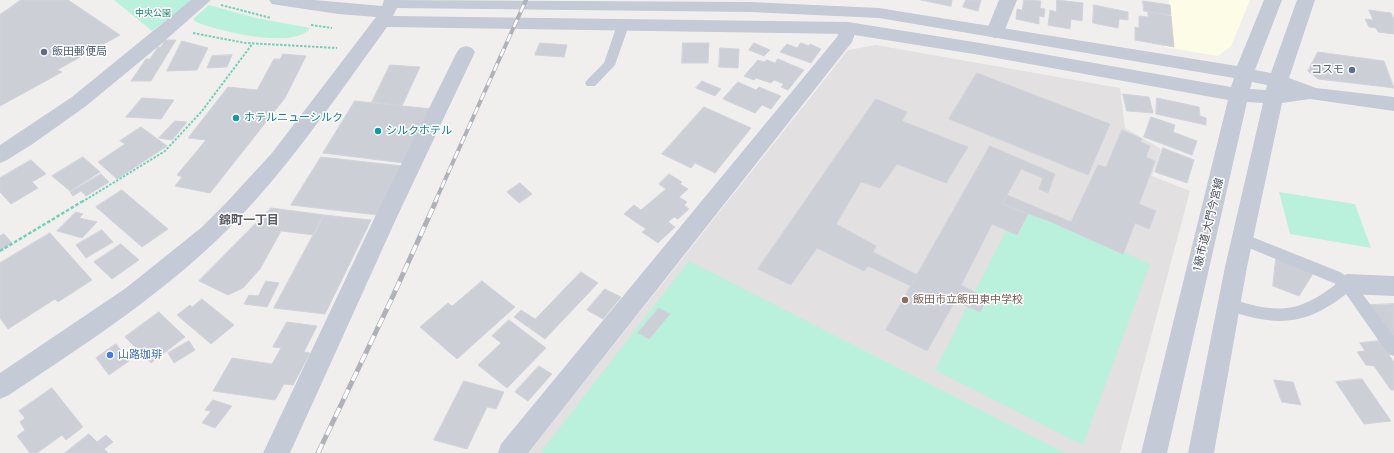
<!DOCTYPE html>
<meta charset="utf-8">
<style>
body{margin:0}
canvas{display:block;background:#f1efee}
</style>
<canvas width="1394" height="453"></canvas>
<script>
const ctx = document.querySelector('canvas').getContext('2d');
ctx.lineJoin = 'round';
function paint(path, color) { ctx.fillStyle = color; ctx.fill(path, 'evenodd'); }
function stroke(path, color, width, dash) { ctx.strokeStyle = color; ctx.lineWidth = width; ctx.lineCap = dash ? 'butt' : 'round'; ctx.setLineDash(dash || []); ctx.stroke(path); }
function write(font, color, halo, rows, align = 'center') {
  ctx.font = font + ' "Roboto Condensed","Noto Sans JP",sans-serif'; ctx.lineWidth = 3; ctx.setLineDash([]); ctx.textBaseline = 'middle'; ctx.strokeStyle = halo; ctx.fillStyle = color; for (const [text, x, y, turn = 0] of rows) {
    ctx.save(); ctx.translate(x, y); ctx.rotate((+turn || 0) * Math.PI / 180); ctx.textAlign = isNaN(turn) ? turn : align; if (halo) ctx.strokeText(text, 0, 0); ctx.fillText(text, 0, 0); ctx.restore();
  }
}
const commercial = new Path2D(`
 M1169,0H1250L1231,46L1218,56L1164,47Z`);
const education = new Path2D(`
 M876,45L1120,88L1125,128L1161,149L1152,176L1190,191L1120,453H528L848,50Z`);
const green = new Path2D(`
 M114,0H192L152,31Z
 M209,5L256,18L310,28C295,50 218,31 196,22L193,19Z
 M1279,192L1355,204L1371,248L1290,234Z
 M1019,205L1150,264L1083,445L935,370Z
 M689,261L1065,453H540Z`);
const building = new Path2D(`
 M21,0H68L120,35L57,70L62,72L0,106V15Z
 M921,0H952L951,6Z
 M966,0H981L978,11L963,7Z
 M1024,0L1041,1L1040,8L1045,9L1044,17L1039,16V24L1016,19L1017,9L1022,10Z
 M1057,0L1083,3L1082,21L1071,19L1070,29L1048,25L1050,10L1056,12Z
 M1143,1L1170,5L1171,15L1144,11Z
 M1094,5L1128,12V20L1119,19L1118,28L1093,23Z
 M1369,10L1391,13L1394,19V34L1378,32L1376,28L1369,27L1365,19L1373,20Z
 M1148,11L1171,16L1174,47L1135,40V27L1139,28V16L1148,17Z
 M165,40H176L151,81H131L146,59H150L158,47H161Z
 M182,41L208,48L197,70L167,71Z
 M540,43L567,45L564,57L535,55Z
 M683,43H709L708,63H682Z
 M754,43L770,50L764,56L749,50Z
 M801,43L809,46L810,44L821,49L811,63L780,52L787,44L797,48Z
 M720,48L739,49L738,68L719,67Z
 M1318,52L1384,61L1394,88L1318,79L1308,71Z
 M283,54L306,56L285,98L210,193L175,186L182,177L177,175L206,140L188,138L228,87L257,90L274,59H280Z
 M232,55L227,67L207,68L212,56Z
 M778,59L804,70L788,90L781,87L784,84L774,80L771,83L756,78L754,80L744,76L758,60L764,62L767,60L775,63Z
 M390,65L420,67L402,106L372,102Z
 M977,73L1110,124L1088,175L949,119Z
 M702,81L721,89L715,96L696,88Z
 M738,82L756,90L759,87L781,96L771,109L762,105L755,113L723,99Z
 M1123,94L1149,97L1153,113L1127,111Z
 M142,98L174,100L161,119L126,117Z
 M1157,98L1199,107L1200,116L1206,118V125L1156,114Z
 M876,99L907,112L902,121L968,147L946,183L897,164L880,188L861,182L836,224L876,246L873,252L917,275L911,286L868,266L864,271L817,248L791,285L758,269Z
 M355,101L432,109L404,163L323,153Z
 M704,107L751,128L715,173L695,163L691,168L662,154Z
 M1151,117L1175,125L1173,132L1197,141L1192,155L1144,137Z
 M175,121L187,122L172,140L159,138Z
 M141,127L167,146L117,179L98,162L125,144L120,141Z
 M1122,130L1142,139L1140,142L1150,146L1146,157L1155,161L1139,204L1156,211L1149,229L1135,223L1123,254L1049,221L1002,204L1007,195L1071,222L1098,165L1106,167Z
 M990,146L1055,174L1048,193L1039,189L1043,178L1021,169L1002,204L1028,214L1017,235L992,224L961,285L987,299L980,312L955,301L927,351L886,330Z
 M1163,148L1194,160L1187,183L1155,172Z
 M83,157L100,172L70,191L52,176Z
 M321,157L402,166L377,215L291,205Z
 M31,160L46,174L32,182L38,188L11,204L0,192V178Z
 M101,174L109,182L86,196L81,191L73,196L70,192Z
 M669,174L682,182L680,184L688,189L679,197L687,202L684,205L689,209L678,219L674,217L668,222L675,227L658,243L642,232L646,229L624,214L634,205L641,210L666,189L659,184Z
 M520,183L532,194L519,203L507,192Z
 M122,190L168,229L142,247L96,207Z
 M271,208L324,215L314,235L281,231L260,269L243,288L228,295L199,281Z
 M76,212L83,214L79,218L97,222L82,238L57,231Z
 M324,215L371,220L325,314L274,308Z
 M102,230L113,242L86,258L76,245Z
 M50,233L92,280L58,302L55,299L8,329L0,318V263Z
 M4,234L12,243L0,251V236Z
 M121,244L139,260L112,279L94,262Z
 M1276,259L1314,272L1299,296L1273,286Z
 M581,272L598,283L545,339L514,317L521,310L535,319Z
 M266,281L279,283L267,307L244,304L249,295L258,296Z
 M482,281L515,307L457,359L420,327L448,303L452,306Z
 M605,289L621,297L603,319L587,310Z
 M202,299L234,325L211,344L177,315L190,305L192,307Z
 M1394,304V340L1370,305Z
 M659,308L670,314L649,339L638,333Z
 M159,312L185,337L151,363L125,337Z
 M509,320L546,348L507,388L478,365L501,343L492,336Z
 M287,322L317,326L304,352L310,353L293,385L284,384L275,400L213,391L232,358L272,364L281,348L273,347Z
 M189,341L195,350L174,363L168,353Z
 M1379,341L1394,362V390H1391L1374,366L1366,365L1357,352L1365,351L1360,343Z
 M116,344L129,361L109,375L96,358Z
 M539,366L552,374L528,401L515,392Z
 M1362,379L1391,421L1364,424L1336,382Z
 M1274,380L1293,382L1301,405L1282,402Z
 M464,381L504,392L496,409L487,407L467,449L434,440Z
 M52,388L83,427L66,440L62,435L37,453H30L17,436L25,430L20,422L25,418L19,411Z
 M213,400L232,406L215,428L202,423L211,411L205,410Z
 M89,434L97,442L106,435L113,442L104,449L108,453H65Z`);
const pathFar1 = new Path2D(`
 M221,5L271,18
 M311,25L332,28
 M193,33L246,43L337,48
 M82,202L165,151L202,111L253,43`);
const path = new Path2D(`
 M0,251L83,201`);
const service = new Path2D(`
 M623,21L629,25L615,65L595,86H587L585,83L587,80L604,63L617,25Z
 M1242,233L1340,272L1352,280L1394,336V356L1388,354L1346,294C1303,328 1273,326 1224,309L1221,304L1224,299L1229,298C1274,313 1297,315 1336,284L1237,243L1235,239L1237,235Z`);
const minor = new Path2D(`
 M191,0H211L160,45L86,106L34,143L7,160L0,163V145L72,97Z
 M999,0H1017L1004,32L1001,36L995,38L989,36L986,32Z
 M848,22L854,24L857,28L852,42L528,453H498L501,444L837,37L842,24Z
 M466,46L472,48L475,52L396,219L290,453H263L374,219L457,52L460,48Z
 M1347,274L1394,276V296L1347,294L1339,291L1335,284L1339,277Z`);
const tertiary = new Path2D(`
 M269,0H314L382,6L384,0L750,2L879,8L1237,66L1264,0H1282L1255,70L1271,73L1297,0H1315L1289,78L1316,88L1394,97V111L1310,99L1282,103L1247,267L1214,453H1188L1225,267L1263,103L1247,102L1167,453H1141L1228,100L980,55L848,34L387,27C334,100 283,177 217,240C154,300 81,347 9,395L0,399V373L126,288L202,227L226,203L272,153L376,17L338,14L278,5L272,4ZM397,8L750,12L879,18L1234,78L1231,87L980,43L848,22L393,16ZM1252,82L1267,85L1266,90L1250,89Z`);
const railFar1 = new Path2D(`
 M435,202L526,0`);
const rail = new Path2D(`
 M318,453L393,296L436,201`);
const markers = [
 [44,52,4,"#5c6f8a"],
 [1352,70,4,"#5c6f8a"],
 [236,118,4,"#0f9aa8"],
 [378,131,4,"#0f9aa8"],
 [905,300,4,"#8d6e63"],
 [110,355,4,"#3f7fe0"]
];
const farParknames = [
 ["中央公園",153,14]
];
const serviceNames = [
 ["飯田郵便局",52,52],
 ["コスモ",1344,70,"right"]
];
const cultureNames = [
 ["ホテルニューシルク",244,118],
 ["シルクホテル",386,131]
];
const streetNames = [
 ["1級市道 大門今宮線",1209,225,-76]
];
const educationNames = [
 ["飯田市立飯田東中学校",913,300]
];
const shopNames = [
 ["山路珈琲",118,355]
];
const neighbourhoodNames = [
 ["錦町一丁目",249,221]
];
paint(commercial, '#fdfce7');
paint(education, '#e2e0e0');
paint(green, '#baf1dc');
paint(building, '#cdcfd7');
stroke(building, '#d2d3da', 1);
stroke(pathFar1, '#70d1b8', 2, [2.5, 1.5]);
stroke(path, '#70d1b8', 2.5, [3.5, 2]);
paint(service, '#c4cad6');
paint(minor, '#c4cad6');
paint(tertiary, '#c4cad6');
stroke(railFar1, '#b0b2b9', 4);
stroke(rail, '#b0b2b9', 5);
stroke(railFar1, '#fff', 2.5, [8]);
stroke(rail, '#fff', 3.5, [10]);
for (const [x, y, r, color] of markers) { const dot = new Path2D(); dot.arc(x, y, r, 0, 2 * Math.PI); ctx.fillStyle = color; ctx.fill(dot); stroke(dot, '#fff', 1.5); }
write('9px', '#128365', '#fff', farParknames);
write('11px', '#4e5e75', '#fff', serviceNames, 'left');
write('11px', '#0d838f', '#fff', cultureNames, 'left');
write('11px', '#464c5d', '#fff', streetNames);
write('11px', '#785e54', '#fff', educationNames, 'left');
write('11px', '#366cbe', '#fff', shopNames, 'left');
write('bold 12px', '#5b5d64', '#fff', neighbourhoodNames);
</script>
